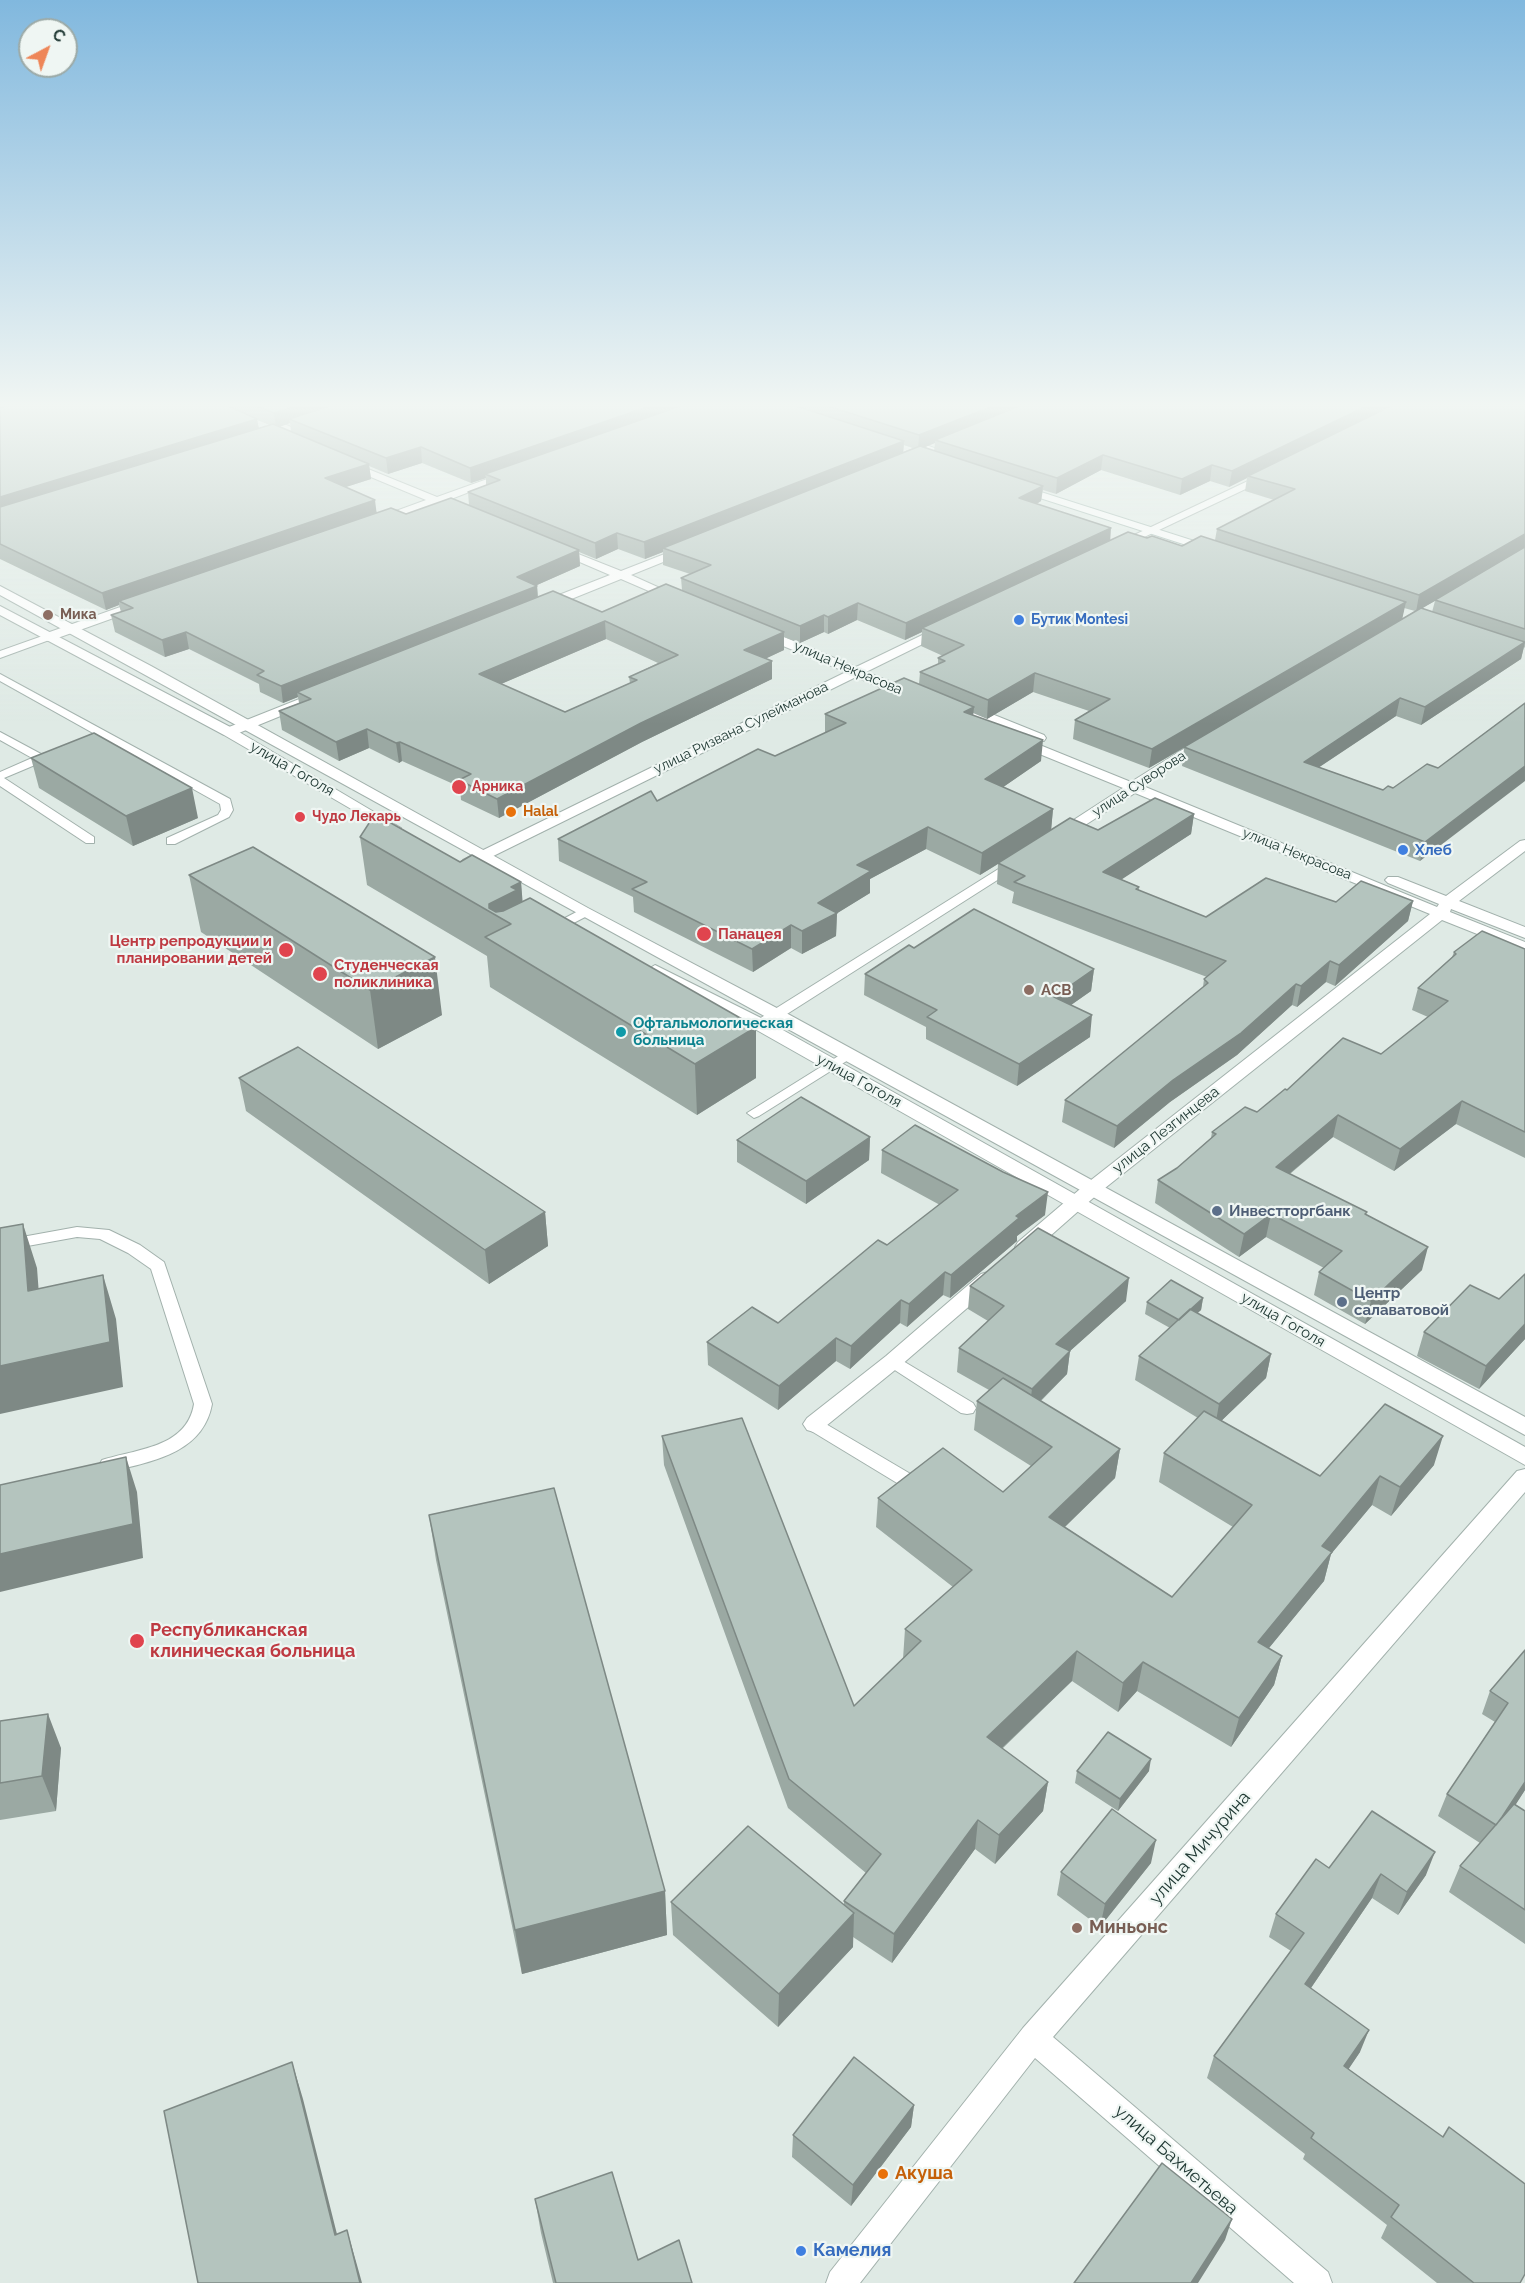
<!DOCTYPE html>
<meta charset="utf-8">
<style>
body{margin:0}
#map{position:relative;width:1525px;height:2283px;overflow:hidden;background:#dfeae5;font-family:Raleway,sans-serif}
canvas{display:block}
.north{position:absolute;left:18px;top:18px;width:60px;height:60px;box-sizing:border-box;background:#eff6f3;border:2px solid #9caaa7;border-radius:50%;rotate:41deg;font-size:16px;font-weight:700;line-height:24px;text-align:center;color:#203934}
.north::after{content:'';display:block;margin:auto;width:21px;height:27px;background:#ee8658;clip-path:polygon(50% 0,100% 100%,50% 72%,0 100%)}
</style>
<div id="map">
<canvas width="1525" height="2283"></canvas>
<div class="north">С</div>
</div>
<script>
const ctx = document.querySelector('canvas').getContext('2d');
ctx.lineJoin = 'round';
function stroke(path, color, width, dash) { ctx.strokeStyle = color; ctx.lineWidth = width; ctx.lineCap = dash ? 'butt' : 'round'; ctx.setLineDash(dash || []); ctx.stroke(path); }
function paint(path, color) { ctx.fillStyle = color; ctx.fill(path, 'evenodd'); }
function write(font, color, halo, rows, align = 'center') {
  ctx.font = font + ' Raleway,sans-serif'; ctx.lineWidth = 4.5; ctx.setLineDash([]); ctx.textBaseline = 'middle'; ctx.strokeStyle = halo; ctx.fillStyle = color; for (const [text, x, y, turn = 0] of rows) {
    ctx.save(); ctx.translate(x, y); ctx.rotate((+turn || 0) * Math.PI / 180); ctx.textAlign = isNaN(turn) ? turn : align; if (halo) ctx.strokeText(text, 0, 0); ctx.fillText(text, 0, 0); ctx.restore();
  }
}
const service = new Path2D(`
 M48,634L53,637L52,639L0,658V651Z
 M0,674L230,799L233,810L229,817L175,844H167V838L218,815L221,810L220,804L0,681Z
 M0,732L41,754L54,753V757L4,778L94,837V843H86L0,786V772L32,758L0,740Z
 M584,908L590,912L589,915L558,931H548L546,928Z
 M848,1050L853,1051L855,1054L853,1057L759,1116L754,1118L747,1113Z
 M77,1227L109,1230L140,1245L164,1262L212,1404C203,1454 150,1462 108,1472L102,1470L99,1465L102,1460C136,1449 187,1448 194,1404L151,1269L128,1253L100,1239L77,1237L0,1251V1241Z
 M893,1355L973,1403L976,1408L973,1413L967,1414L961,1413L887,1365L884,1361L887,1357Z
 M814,1417L914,1476L917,1481L914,1486L908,1488L902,1486L808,1429L805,1424L808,1419Z`);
const minor = new Path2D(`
 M223,404H237L317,438L308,440Z
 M346,460L437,497L504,473L508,472L513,475L446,501L466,509V513H458L436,504L378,524L374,523V519L426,500L342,465V461Z
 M1269,471L1273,472V476L1121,548H1113L1111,546Z
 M558,546L621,571L680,548H688V552L631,575L682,598L676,602L672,601L621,579L549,608H541V602L610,575L554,551L552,549Z
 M143,599L147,600V606L52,640L48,641L42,637L44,634Z
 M943,625L949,629L947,632L866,672L914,691L916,694L914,697H904L856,677L473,866H463L461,863L463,860L846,672L759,636L757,633L759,630H767L856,667Z
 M322,690L327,691L329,694L327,697L234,735L229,736L222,732L224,729Z
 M967,704L1044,735L1046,738L1044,741H1034L962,711L960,708Z
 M1020,737L1131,782L1198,740H1208L1210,743L1208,746L1143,786L1437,907L1439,904L1388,883L1385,880L1388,877H1398L1446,896L1520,841L1525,840V851L1459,901L1525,927V938L1451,909L1450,912L1525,942V953L1442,920L1100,1192L1032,1252L1025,1253L1018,1252L1015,1247L1018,1242L1086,1184L1430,914L1135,793L1065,838H1055L1053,835L1055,832L1123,788L1015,744L1013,741L1015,738Z
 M1016,858L1021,859L1023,862L1021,865L765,1028L759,1029L751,1024Z
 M988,1272L995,1274L998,1279L995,1284L900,1366L821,1430L814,1432L807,1430L803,1424L807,1418L886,1356L981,1274Z
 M1525,1469V1492L1053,2037L1328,2272L1332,2283H1294L1035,2058L860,2283H826L830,2272L1023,2028L1517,1471Z`);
const tertiary = new Path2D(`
 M0,586L151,666L588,908L788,1014L1525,1417V1435L0,595Z
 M0,606L234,729L401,828L399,831H389L224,735L0,615Z
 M655,965L765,1020L1525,1447V1465L753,1028L649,973L647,970Z`);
const secondary = new Path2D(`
 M898,438H906L963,458L954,460L898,442Z
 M1019,485L1213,547L1215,549L1213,551H1205L1015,490L1014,488Z`);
const wall = new Path2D(`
 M0,404H1525V648L1524,647L1521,659L1421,725L1396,716L1319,767L1383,790L1393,788L1438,768L1525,703L1420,861L1182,766L1184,748L1149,768L1073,739L1075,720L1089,711L1033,692L987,719L973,713V715L1041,761L1003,787L1053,809L1051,830H1098L1194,814L1191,834L1121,879L1139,887V891L1206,917L1336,902L1413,901L1408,921L1335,986L1326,982L1297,1007L1292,1005L1237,1055L1170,1102L1114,1148L1062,1122L1065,1100L1203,987L1204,979L1207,977L1012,903L1014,892L997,884L998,864L980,875L926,849L870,879V893L837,913L836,936L802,954L791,948L753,972L634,912L633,897L559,861L558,839L775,756L825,733V714L919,684L920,672L938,664V658L943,656L921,646L922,632L905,640L857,620L828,634L824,632L800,643L784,637V650L766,658L772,679L642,742L499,818L461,800L460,787L402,761L399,763L369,748L339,761L282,730L279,711L299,703L298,697L283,703L260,692L259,684L189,649L165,657L115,632L111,615L121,612L119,605L106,610L0,559ZM257,420L270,425L259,429ZM290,423L291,432L279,427ZM935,443L934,451L925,447ZM904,445L913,448L903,452ZM422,463L471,483L486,478V485L468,492L469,505L406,514L377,512L346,487L371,479L369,466L388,474ZM1101,470L1180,495L1210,481L1229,487L1247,478L1245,491L1274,500L1217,529L1215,540L1182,546L1147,538L1110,540L1037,504L1041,501L1043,490L1056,494ZM618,549L645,559L663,552V565L690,574L681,578L682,590L602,612L538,597L537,585L580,566L579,552L596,559ZM1435,601L1432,612L1422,608ZM1404,608L1415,611L1402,619ZM606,639L658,663L629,677L630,683L565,712L501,684Z
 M31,758L198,818L133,846L39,788Z
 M360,837L460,862L521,882L522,902L756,1027V1078L697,1115L490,987L487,956L367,885Z
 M189,875L442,1015L378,1049L201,932Z
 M914,948L1094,969L1091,991L1071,1005L1090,1037L1017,1086L926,1039V1027L864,995L865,974Z
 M1525,949V1158L1456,1124L1394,1171L1333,1137L1290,1174L1366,1214L1422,1270L1365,1324L1314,1295L1319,1272L1324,1268L1266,1237L1239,1257L1155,1203L1158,1180L1177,1168L1211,1138L1212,1132L1257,1112L1287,1090L1381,1054L1428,1017L1412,1010L1418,988L1452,957L1454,952Z
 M239,1078L545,1212L548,1246L489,1284L246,1111Z
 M870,1137L869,1160L806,1204L737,1162V1140Z
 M882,1150L1045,1215L1017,1236V1241L950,1298L943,1295L907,1327L900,1323L850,1369L836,1361L778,1410L708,1365L707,1342L778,1323L887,1245L940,1205L881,1173Z
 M1525,1274V1339L1479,1389L1417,1356L1424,1332L1499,1299Z
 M970,1286L1126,1301L1070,1351L1067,1374L1041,1401L1120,1449L1115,1478L1065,1527L1172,1597L1233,1527L1159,1482L1164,1453L1198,1418L1135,1380L1139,1356L1170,1328L1145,1314L1147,1302L1203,1298L1201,1310L1197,1313L1271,1354L1266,1378L1221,1421L1320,1476L1434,1465L1391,1516L1372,1505L1331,1554L1324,1581L1269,1648L1282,1656L1274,1685L1231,1747L1137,1691L1118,1712L1072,1681L1002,1749L1048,1782L1043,1811L995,1864L975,1849L892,1963L853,1937V1947L778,2027L673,1935L671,1902L844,1904V1901L866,1873L788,1808L664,1465L662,1436L854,1706L903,1659L905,1629L953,1587L876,1527L878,1498L1003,1492L1031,1466L974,1430L977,1401L989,1390L957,1372L959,1348L988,1321L968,1309Z
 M429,1515L665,1891L667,1935L522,1974L436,1560Z
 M1525,1650V1790L1515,1805L1525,1811V1944L1449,1892L1460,1866L1480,1843L1438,1816L1447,1794L1495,1722L1482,1714L1490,1691Z
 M0,1721L61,1748L56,1811L0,1820Z
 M1077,1771H1149L1118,1811L1075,1783Z
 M1151,1863L1100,1927L1057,1895L1061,1872Z
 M1329,1868L1426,1875L1398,1915L1372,1898L1311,1988L1360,2052L1348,2069L1520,2283H1437L1381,2238L1387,2225L1303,2159L1305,2154L1207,2078L1214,2056L1291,1951L1269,1937L1276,1914Z
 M914,2105L911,2127L851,2206L792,2157L793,2135Z
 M535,2199L638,2260L692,2283H553L541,2233Z`);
const shadedWall = new Path2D(`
 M0,404H33L0,414Z
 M303,404H353L289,419L290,423L276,428L274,413Z
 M656,404H699L485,474L486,478L471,483L470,468Z
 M998,404H1034L935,440V443L918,450L919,435Z
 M1371,404H1399L1248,476L1247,478L1229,487L1232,471Z
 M257,419L260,434L0,514V497Z
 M904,441L903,456L663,548V552L645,559L644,542Z
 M421,447L422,463L388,474L386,458Z
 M1103,455L1101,470L1056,494L1057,478Z
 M369,464L371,479L327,493L325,478Z
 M1212,465L1210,481L1180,495L1182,479Z
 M1043,486L1041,501L1018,514L1019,498Z
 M375,500L377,516L119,601V605L106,610L102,593Z
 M1111,528L1110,544L922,628V632L905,640L906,623Z
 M617,533L618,549L596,559L595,543Z
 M1525,534V548L1416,612L1419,595Z
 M579,550L580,566L528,589L537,586L538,602L297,692L298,697L283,703L281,686L517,577Z
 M1406,602L1402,620L1149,768L1152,749Z
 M858,603L857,620L828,634V617Z
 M824,615V632L800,643V626Z
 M605,621L606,639L480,693L479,674Z
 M186,632L189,649L165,657L162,640Z
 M784,632V650L744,669V650Z
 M1525,642L1521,659L1421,725L1425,707Z
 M772,661V679L642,742L499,818L497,799L641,723Z
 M1035,673L1033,692L987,719L988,700Z
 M1400,698L1396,716L1300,780L1304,762Z
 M974,707L972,728L964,712Z
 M367,729L369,748L339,761L336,742Z
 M1043,740L1041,761L983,801L985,779Z
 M400,742L402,761L399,763L396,743Z
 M1525,766V781L1420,861L1425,842Z
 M192,788L198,818L133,846L126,816Z
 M1053,809L1051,831L980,875L982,853Z
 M1194,814L1191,834L1101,893L1103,872Z
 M928,827L926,849L870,879V893L836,914L837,913L836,936L802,954V931L818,903L857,865Z
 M521,882L525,931L489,911V904L511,887Z
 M1413,901L1408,921L1335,986L1339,965Z
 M791,925V948L753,972L752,949Z
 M435,957L442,1015L378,1049L370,990Z
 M1330,961L1326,982L1297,1007L1301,986Z
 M1094,969L1091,991L1051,1019L1054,997Z
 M1296,984L1292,1005L1237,1055L1170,1102L1114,1148L1117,1126L1173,1080Z
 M1092,1015L1090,1037L1017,1086L1019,1064Z
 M756,1027V1078L697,1115L695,1064Z
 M1462,1101L1456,1124L1394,1171L1400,1149Z
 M1338,1115L1333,1137L1271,1189L1276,1167Z
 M870,1137L869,1160L806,1204V1181Z
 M1048,1192L1045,1215L1017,1236V1241L950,1298L951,1275L1016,1216Z
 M545,1212L548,1246L489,1284L485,1250Z
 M1271,1214L1266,1237L1239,1257L1244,1234Z
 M23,1224L37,1268L42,1335L28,1291Z
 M1428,1247L1422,1270L1365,1324L1371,1301Z
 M945,1272L943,1295L907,1327L909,1304Z
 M103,1275L116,1319L123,1387L0,1414V1366Z
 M1129,1278L1126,1301L1070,1351L1067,1374L1029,1412L1032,1389L1056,1344Z
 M1203,1298L1201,1310L1177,1332L1179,1320Z
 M901,1300L900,1323L850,1369L851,1346Z
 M1525,1324V1339L1479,1389L1486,1366Z
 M836,1338V1361L778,1410L779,1386Z
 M1271,1354L1266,1378L1215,1427L1219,1404Z
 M1443,1436L1434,1465L1391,1516L1400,1487Z
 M1120,1449L1115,1478L1045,1546L1049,1517Z
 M126,1457L137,1492L143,1558L0,1592V1554Z
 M1380,1476L1372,1505L1331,1554L1324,1581L1250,1671L1258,1642L1322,1546Z
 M1077,1651L1072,1681L983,1766L987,1737Z
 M1282,1656L1274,1685L1231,1747L1239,1718Z
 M1143,1662L1137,1691L1118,1712L1123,1683Z
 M48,1714L61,1748L56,1811L42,1776Z
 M1151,1759L1149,1771L1118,1811L1120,1799Z
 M1048,1782L1043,1811L995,1864L999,1835Z
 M1525,1782V1790L1488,1848L1497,1826Z
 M978,1820L975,1849L892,1963L894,1934Z
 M1156,1840L1151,1863L1100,1927L1105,1904Z
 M1435,1852L1426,1875L1398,1915L1407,1892Z
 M1381,1874L1372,1898L1298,2007L1305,1984Z
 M665,1891L667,1935L522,1974L515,1930Z
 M854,1913L853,1947L778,2027L779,1994Z
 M1369,2030L1360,2052L1336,2088L1344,2066Z
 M292,2062L303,2099L346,2270L335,2235Z
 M914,2105L911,2127L851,2206L853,2185Z
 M1232,2219L1225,2240L1198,2283H1191Z
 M347,2230L357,2265L362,2283H360Z`);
const building = new Path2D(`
 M12,404H224L257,419L0,497V408Z
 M252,404H303L274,413Z
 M336,404H656L470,468L421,447L386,458L289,419Z
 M686,404H790L904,441L644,542L617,533L595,543L468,492L500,480L485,474Z
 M821,404H998L919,435Z
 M1024,404H1371L1232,471L1212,465L1182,479L1103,455L1057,478L935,440Z
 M1395,404H1525V534L1419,595L1217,529L1295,489L1248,476Z
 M273,424L369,464L325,478L375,500L102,593L0,544V507Z
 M920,446L1043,486L1019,498L1111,528L906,623L858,603L828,617L824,615L800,626L681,578L711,565L663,548Z
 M451,498L579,550L517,577L537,586L281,686L257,675L264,671L186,632L162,640L111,615L133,608L119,601L391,508L406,514Z
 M1128,532L1147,538L1152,536L1182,546L1201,536L1406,602L1152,749L1075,720L1110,699L1035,673L988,700L920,672L945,661L938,658L964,645L922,628Z
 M1525,547V629L1435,600Z
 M666,584L784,632L744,650L772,661L641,723L497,799L459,780L471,774L400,742L396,743L367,729L336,742L279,711L311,699L297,692L553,591L602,612ZM605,621L678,655L629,677L637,680L565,712L479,674Z
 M1421,608L1525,642L1425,707L1400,698L1304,762L1383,790L1388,786L1393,788L1427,764L1438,768L1525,703V766L1425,842L1184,747Z
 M904,678L974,707L964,712L1043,740L985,779L1053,809L982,853L928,827L857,865L871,871L818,903L837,913L802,931L791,925L752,949L632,889L647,882L558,839L651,791L657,801L758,749L775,756L846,723L825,714Z
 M94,733L192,788L126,816L31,758Z
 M1155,798L1194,814L1103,872L1139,887L1136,889L1206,917L1266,878L1336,902L1361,881L1413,901L1339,965L1330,961L1301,986L1296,984L1241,1033L1173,1080L1117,1126L1065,1100L1208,983L1204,979L1226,961L1014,882L1025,876L998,863L1070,818L1098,830Z
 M375,814L460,862L472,855L521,882L511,887L517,890L489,904V908L496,912L503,911L530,898L756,1027L695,1064L485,937L511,924L360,837Z
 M253,847L435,957L370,990L189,875Z
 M974,909L1094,969L1054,997L1092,1015L1019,1064L927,1017L937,1010L865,974L909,945L914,948Z
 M1482,931L1525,949V1132L1462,1101L1400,1149L1338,1115L1276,1167L1367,1212L1365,1214L1428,1247L1371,1301L1319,1272L1342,1251L1271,1214L1244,1234L1158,1180L1177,1168L1216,1134L1212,1132L1245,1107L1257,1112L1285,1089L1287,1090L1343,1038L1381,1054L1448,1001L1418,988L1456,954L1454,952Z
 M298,1047L545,1212L485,1250L239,1078Z
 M801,1097L870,1137L806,1181L737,1140Z
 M915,1125L1003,1172L1048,1192L1016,1216L1019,1218L951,1275L945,1272L909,1304L901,1300L851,1346L836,1338L779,1386L707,1342L752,1307L778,1323L878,1240L887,1245L958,1190L882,1150Z
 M23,1224L28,1291L103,1275L110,1342L0,1366V1228Z
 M1038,1228L1129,1278L1056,1344L1070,1351L1032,1389L959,1348L1004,1306L970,1286Z
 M1525,1274V1324L1486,1366L1424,1332L1470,1285L1499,1299Z
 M1171,1280L1203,1298L1179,1320L1147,1302Z
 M1190,1309L1271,1354L1219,1404L1139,1356Z
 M1003,1378L1120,1449L1049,1517L1172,1597L1252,1505L1164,1453L1204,1411L1320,1476L1385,1404L1443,1436L1400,1487L1380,1476L1322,1546L1332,1552L1258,1642L1282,1656L1239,1718L1143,1662L1123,1683L1077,1651L987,1737L1048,1782L999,1835L978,1820L894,1934L844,1901L881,1854L789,1779L662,1436L742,1418L854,1706L921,1641L905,1629L972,1570L878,1498L943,1448L1003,1492L1052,1447L977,1401Z
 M126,1457L133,1524L0,1554V1485Z
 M554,1488L665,1891L515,1930L429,1515Z
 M1525,1650V1782L1502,1817L1496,1825L1447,1794L1508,1703L1490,1691Z
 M48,1714L42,1776L0,1783V1721Z
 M1108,1732L1151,1759L1120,1799L1077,1771Z
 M1514,1804L1525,1811V1910L1460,1866Z
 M1112,1809L1156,1840L1105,1904L1061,1872Z
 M1372,1811L1435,1852L1407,1892L1381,1874L1305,1984L1369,2030L1344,2066L1443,2137L1449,2127L1525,2184V2274L1520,2283H1474L1391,2217L1399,2205L1311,2138L1314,2133L1214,2056L1304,1933L1276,1914L1316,1859L1329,1868Z
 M748,1826L854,1913L779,1994L671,1902Z
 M854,2057L914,2105L853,2185L793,2135Z
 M292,2062L335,2235L347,2230L360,2283H198L164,2111Z
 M1162,2163L1232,2219L1191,2283H1074Z
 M612,2172L638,2260L679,2240L692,2283H556L535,2199Z`);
const markers = [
 [48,615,6,"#8d6e63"],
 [1019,620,6,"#3f7fe0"],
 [459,787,8,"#e0444e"],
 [511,812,6,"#e8710a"],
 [300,817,6,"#e0444e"],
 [1403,850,6,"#3f7fe0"],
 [704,934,8,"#e0444e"],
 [286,950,8,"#e0444e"],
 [320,974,8,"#e0444e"],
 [1029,990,6,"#8d6e63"],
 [621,1032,6,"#0f9aa8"],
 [1217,1211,6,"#5c6f8a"],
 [1342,1302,6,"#5c6f8a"],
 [137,1641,8,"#e0444e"],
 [1077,1928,6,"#8d6e63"],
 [883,2174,6,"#e8710a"],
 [801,2251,6,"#3f7fe0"]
];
const farEducationnames = [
 ["Мика",60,615]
];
const farShopnames = [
 ["Бутик Montesi",1031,620]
];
const farStreetnames = [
 ["улица Некрасова",848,668,23],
 ["улица Ризвана Сулейманова",741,728,-26],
 ["улица Суворова",1139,784,-33],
 ["улица Некрасова",1297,854,22]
];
const farHealthnames = [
 ["Арника",472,787],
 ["Чудо Лекарь",312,817]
];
const farFoodnames = [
 ["Halal",523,812]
];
const streetNames = [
 ["улица Гоголя",292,769,30],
 ["улица Гоголя",859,1081,29],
 ["улица Лезгинцева",1166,1130,-38],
 ["улица Гоголя",1283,1320,30]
];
const shopNames = [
 ["Хлеб",1415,850]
];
const healthNames = [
 ["Панацея",718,934],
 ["Центр репродукции и",272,941,"right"],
 ["планировании детей",272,958,"right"],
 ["Студенческая",334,965],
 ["поликлиника",334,982]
];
const educationNames = [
 ["АCB",1041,990]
];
const cultureNames = [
 ["Офтальмологическая",633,1023],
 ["больница",633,1040]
];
const serviceNames = [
 ["Инвестторгбанк",1229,1211],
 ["Центр",1354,1293],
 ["салаватовой",1354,1310]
];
const nearHealthnames = [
 ["Республиканская",150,1631],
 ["клиническая больница",150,1652]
];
const nearStreetnames = [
 ["улица Мичурина",1200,1848,-49],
 ["улица Бахметьева",1176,2160,41]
];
const nearEducationnames = [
 ["Миньонс",1089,1928]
];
const nearFoodnames = [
 ["Акуша",895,2174]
];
const nearShopnames = [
 ["Камелия",813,2251]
];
stroke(service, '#a2b1ac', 2);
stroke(minor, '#a2b1ac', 2);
stroke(tertiary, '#a2b1ac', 2);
stroke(secondary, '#9eb5ae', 2);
paint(service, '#fff');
paint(minor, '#fff');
paint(tertiary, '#fff');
paint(secondary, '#fff');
paint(wall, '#9ba9a3');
paint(shadedWall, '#7e8985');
paint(building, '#b4c4be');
stroke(building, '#7e8985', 1.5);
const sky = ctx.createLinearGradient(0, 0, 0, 724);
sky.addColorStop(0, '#81b8de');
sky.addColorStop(0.56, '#f1f6f3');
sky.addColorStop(1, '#f1f6f300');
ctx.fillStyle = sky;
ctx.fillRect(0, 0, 1525, 724);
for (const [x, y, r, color] of markers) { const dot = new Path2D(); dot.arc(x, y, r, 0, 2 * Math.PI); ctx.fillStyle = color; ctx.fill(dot); stroke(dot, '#eff6f3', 2); }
write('bold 14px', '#785e54', '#eff6f3', farEducationnames, 'left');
write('bold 14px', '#366cbe', '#eff6f3', farShopnames, 'left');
write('14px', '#203934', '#eff6f3', farStreetnames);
write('bold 14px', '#be3a42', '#eff6f3', farHealthnames, 'left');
write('bold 14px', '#c56008', '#eff6f3', farFoodnames, 'left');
write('15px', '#203934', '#eff6f3', streetNames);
write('bold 15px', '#366cbe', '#eff6f3', shopNames, 'left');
write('bold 15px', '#be3a42', '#eff6f3', healthNames, 'left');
write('bold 15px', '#785e54', '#eff6f3', educationNames, 'left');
write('bold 15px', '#0d838f', '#eff6f3', cultureNames, 'left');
write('bold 15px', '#4e5e75', '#eff6f3', serviceNames, 'left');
write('bold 18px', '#be3a42', '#eff6f3', nearHealthnames, 'left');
write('18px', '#203934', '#eff6f3', nearStreetnames);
write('bold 18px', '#785e54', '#eff6f3', nearEducationnames, 'left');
write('bold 18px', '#c56008', '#eff6f3', nearFoodnames, 'left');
write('bold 18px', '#366cbe', '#eff6f3', nearShopnames, 'left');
</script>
